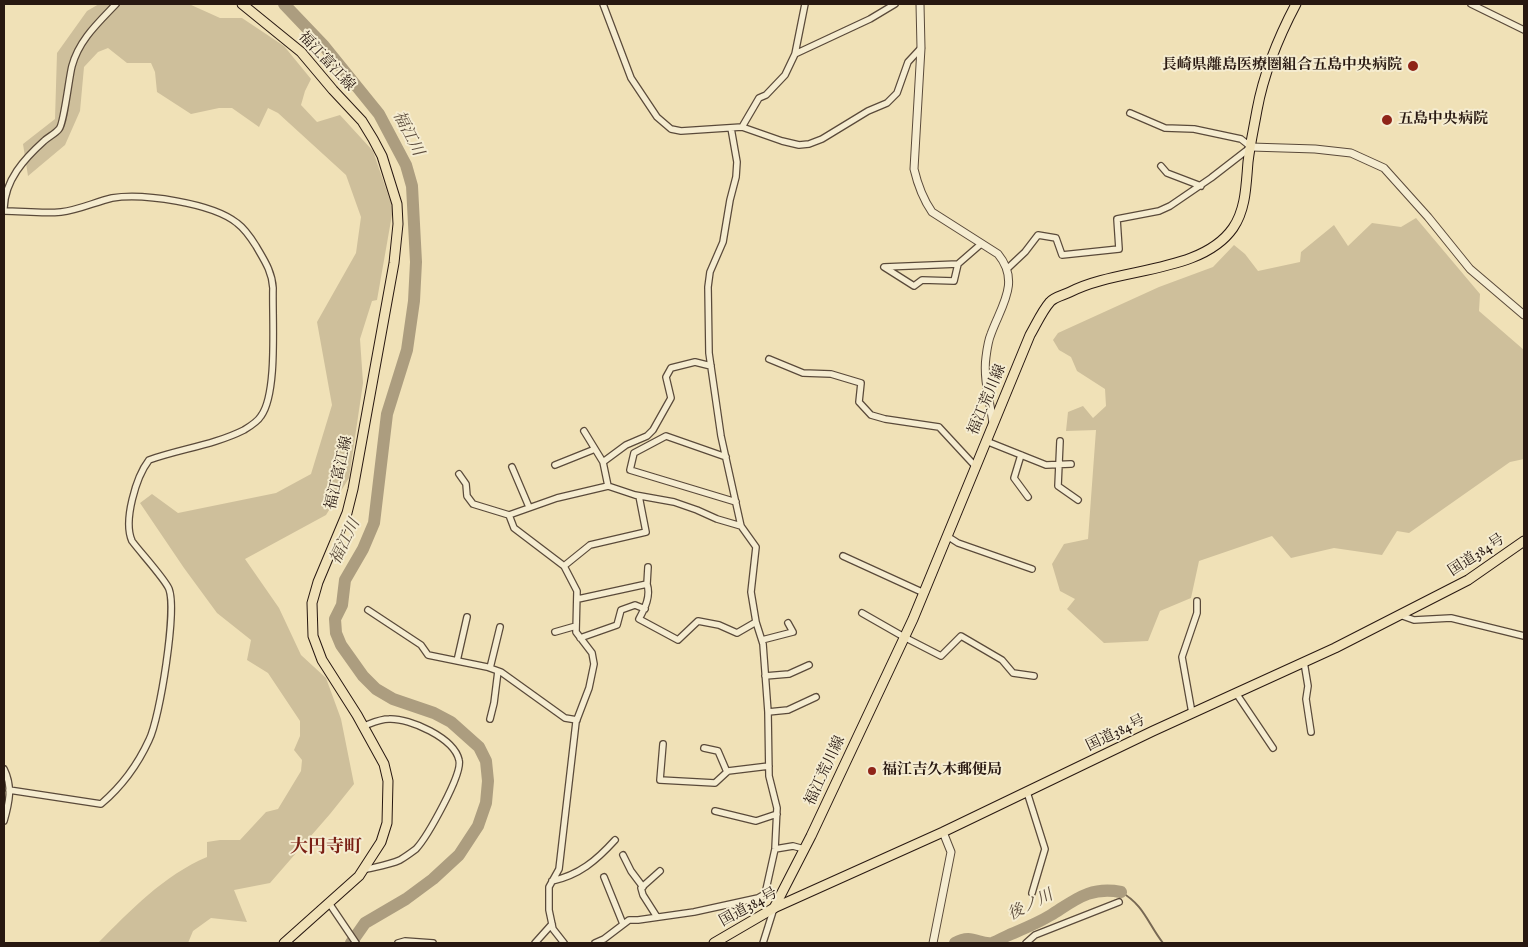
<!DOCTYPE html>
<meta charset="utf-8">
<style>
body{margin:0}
#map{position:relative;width:1528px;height:947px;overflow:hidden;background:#f0e1b7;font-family:"IM FELL English",serif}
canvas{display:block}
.frame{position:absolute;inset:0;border:5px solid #281811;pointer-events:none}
</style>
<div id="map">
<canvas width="1528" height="947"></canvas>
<div class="frame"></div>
</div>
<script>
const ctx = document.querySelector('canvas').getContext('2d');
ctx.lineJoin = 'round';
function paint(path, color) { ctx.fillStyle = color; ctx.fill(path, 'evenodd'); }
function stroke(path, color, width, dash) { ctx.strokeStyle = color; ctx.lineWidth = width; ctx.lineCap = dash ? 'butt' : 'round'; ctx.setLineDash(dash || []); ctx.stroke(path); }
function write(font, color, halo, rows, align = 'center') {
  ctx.font = font + ' "IM FELL English","Noto Serif JP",serif'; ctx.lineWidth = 4; ctx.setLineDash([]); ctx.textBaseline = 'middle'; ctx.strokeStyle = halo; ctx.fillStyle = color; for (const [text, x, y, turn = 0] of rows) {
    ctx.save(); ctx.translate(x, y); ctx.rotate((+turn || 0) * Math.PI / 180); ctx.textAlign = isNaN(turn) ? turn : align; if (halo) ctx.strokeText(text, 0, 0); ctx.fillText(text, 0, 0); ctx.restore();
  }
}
const green = new Path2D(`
 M99,4H189L220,18H242L284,46L311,79L305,91L301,105L317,122L340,115L373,151L393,209L377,300L372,301L360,339L363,383L349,478L326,515L245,559L279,608L301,655L326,678L341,719L354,784L330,814L270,883L234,890L247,922L211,918L193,931L188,943H98C130,911 164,875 207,857V842L220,840H240L266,812L278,809L301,771L302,760L294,750L300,736V721L268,673L247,660L251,640L217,613L184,568L140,503L152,494L178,513L276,493L311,474L332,405L317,322L356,253L361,217L346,175L278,113L268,108L259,127L232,108H219L191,114L157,92L155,72L151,63H127L108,48L98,52L84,67L80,111L65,145L28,176L23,144L55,119L57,53L87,11Z
 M1416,218L1480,294L1479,311L1524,350V459L1510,462L1409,533L1397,531L1382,555L1334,548L1291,558L1272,536L1199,561L1191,598L1160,611L1148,641L1104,643L1067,609L1075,599L1060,591L1052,564L1064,544L1088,539L1096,430L1066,431L1068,412L1083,406L1093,418L1106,406L1105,389L1077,371L1071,357L1059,350L1053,340L1058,333L1159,287L1213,267L1234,245L1245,254L1258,271L1300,262L1301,252L1334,225L1348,246L1372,223L1401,227Z`);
const stream = new Path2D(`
 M1121,892C1144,905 1148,924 1163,943`);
const river = new Path2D(`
 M284,4L324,46L379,114L406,165L412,186L416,262L414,301L407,350L387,414L374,523L363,549L345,580L342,605L335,619L336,633L341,645L363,676L376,689L393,699L434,713L451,722L479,747L486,761L488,781L486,803L478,826L459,855L433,879L406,899L365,923L351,943
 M955,943C972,933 979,945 992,943C997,942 1004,937 1009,935C1023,929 1038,923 1051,915C1075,900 1090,886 1121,892`);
const minor = new Path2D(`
 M603,4L631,78L657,117L671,129L681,131L742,127L782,141L799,145L809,144L822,139L868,111L887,103L897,93L908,62L921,48
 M1471,4L1524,30
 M795,54L870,19L895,4
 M742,127L759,98L766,95L785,75L795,54L805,4
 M1161,166L1167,173L1201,186
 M4,208C5,180 24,159 44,141C48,137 55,134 59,129C64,124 69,77 72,66C79,40 98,23 116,4
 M4,211C22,211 42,214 61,212C79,210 95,202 112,198C143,193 212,203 237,223C245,229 251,238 256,246C264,260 272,271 273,288C272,318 278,393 261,416C258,421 249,427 244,430C214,445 180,449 149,460C136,477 123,521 132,541C140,552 165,579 169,589C177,610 160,718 149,740C138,764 121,787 101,804L9,790
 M958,264L954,281L922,280L914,286L884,267L958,264L981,244
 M1008,268L1025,252L1038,235L1056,238L1062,255L1119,249L1117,219L1159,211L1170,206L1211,178L1251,147L1241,139L1194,129L1165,128L1130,113
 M769,359L803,373L831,374L861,383L859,402L871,415L885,419L939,427L976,467
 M584,431L603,462
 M986,441L1046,465L1071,464
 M1060,441L1058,486L1078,500
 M1021,455L1014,478L1028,497
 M726,457L666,436L634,453L630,470L736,502
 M555,465L595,449
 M512,467L529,507
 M459,474L466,484L467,496L473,504L509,515L557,498L608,486L603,462L626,445L647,436L653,430L671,398L666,377L671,368L695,362L711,366
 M608,486L635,495L674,502L697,510L717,519L741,526
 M509,515L514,528L564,566L577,591L576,632L592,653L594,664L589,688L576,722L559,869L549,887V910L553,929L564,943
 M947,536L958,543L1032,569
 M843,556L924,593
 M564,566L590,545L646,532L639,496
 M647,584L648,567
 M578,599L647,584C651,596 645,608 639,619L678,640L698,621L719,625L737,633L756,622
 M368,610L421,645L428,655L487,667L501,672L565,718L577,720
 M862,613L904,637L941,656L961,636L1002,660L1013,673L1034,676
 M1400,615L1414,620L1451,618L1524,636
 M555,632L576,626
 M580,638L617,625L621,610L635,605L645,609
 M762,640L793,632L788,623
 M457,661L467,617
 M1304,662L1308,686L1306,699L1311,732
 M490,668L500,627
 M765,676L789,674L809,665
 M1236,693L1273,748
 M768,712L788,710L816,697
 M1192,713L1182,657L1197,613V601
 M490,719L494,703L498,671
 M663,744L660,780L715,783L728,771L769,766
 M704,748L718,751L727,772
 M4,769C13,787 9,803 4,821
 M1027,792L1045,849L1032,893
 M715,811L756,821L777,814
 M775,849L793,846L804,849
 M623,855L631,871L643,887
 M363,870C375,867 389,865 400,860C405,857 412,852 416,849C427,837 463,774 459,760C454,738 410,718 389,719C380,719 372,723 364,726
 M604,877L623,924
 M552,881C579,875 596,861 615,840
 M329,903L356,943
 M657,917L643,895L641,888L660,871
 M398,943L405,941L433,943
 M535,943L552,924
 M595,943L604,939L629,920H638L694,912L758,898L765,894L775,849L777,808L769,776L768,712L763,644L756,622L751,592L756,547L741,526L721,436L709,353L708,287L710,272L723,242L730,200L736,177L737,162L731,128
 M763,943L774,908
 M1026,943L1035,935L1119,902`);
const tertiary = new Path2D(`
 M920,4L921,48L914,169C918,186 923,199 932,212L998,254C1021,282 1001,306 991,334C988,341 987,349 986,357C983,378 990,402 993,423
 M1251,147L1315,149L1351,153L1384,168L1428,217L1470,269L1524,315
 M933,943L951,852L943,832`);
const primary = new Path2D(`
 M242,4L301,52L333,90L362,121L373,139L382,156L397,204L398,224L394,263L353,489L347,513L318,582L312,603L313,636L322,660L357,715L384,764L388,781L387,823L381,842L359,876L284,943
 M774,908L811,836L913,619L1030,335C1036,325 1042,311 1050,302C1054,297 1064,295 1070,292C1118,267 1201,274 1233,228C1246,209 1246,185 1248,162C1250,145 1254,127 1257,110C1264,72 1278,38 1296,4`);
const trunk = new Path2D(`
 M714,943L774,908L943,832L1153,731L1335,648L1468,580L1524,541`);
const markers = [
 [1413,66,6,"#8f2418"],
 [1387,120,6,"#8f2418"],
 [872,771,5,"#8f2418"]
];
const streetNames = [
 ["福江富江線",326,62,47],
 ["福江荒川線",988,400,-67],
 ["福江富江線",340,473,-77],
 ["国道384号",1477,556,-33],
 ["国道384号",1116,734,-26],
 ["福江荒川線",826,771,-65],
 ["国道384号",749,908,-29]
];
const poiNames = [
 ["長崎県離島医療圏組合五島中央病院",1402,66,"right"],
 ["五島中央病院",1398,120],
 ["福江吉久木郵便局",882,771]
];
const waterNames = [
 ["福江川",407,134,63],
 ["福江川",346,542,-64],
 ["後ノ川",1031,906,-27]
];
const quarterNames = [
 ["大円寺町",326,848]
];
paint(green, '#cebf9b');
stroke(stream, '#776853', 2);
stroke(river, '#ac9d7f', 12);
stroke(minor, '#5a4a3a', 8);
stroke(tertiary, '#5a4a3a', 9);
stroke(primary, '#281811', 11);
stroke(trunk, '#281811', 11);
stroke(minor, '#f5ecd0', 5.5);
stroke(tertiary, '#f5ecd0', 7);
stroke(primary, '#f0e1b7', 9);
stroke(trunk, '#f0e1b7', 9);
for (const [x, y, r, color] of markers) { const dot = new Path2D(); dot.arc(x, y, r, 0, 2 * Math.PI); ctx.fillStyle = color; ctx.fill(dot); stroke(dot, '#f5ecd0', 2); }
write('15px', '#281811', '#f5ecd0', streetNames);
write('bold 15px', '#281811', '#f5ecd0', poiNames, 'left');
write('italic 16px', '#5d4d3d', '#f5ecd0', waterNames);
write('bold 18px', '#7a1f14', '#f5ecd0', quarterNames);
</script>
